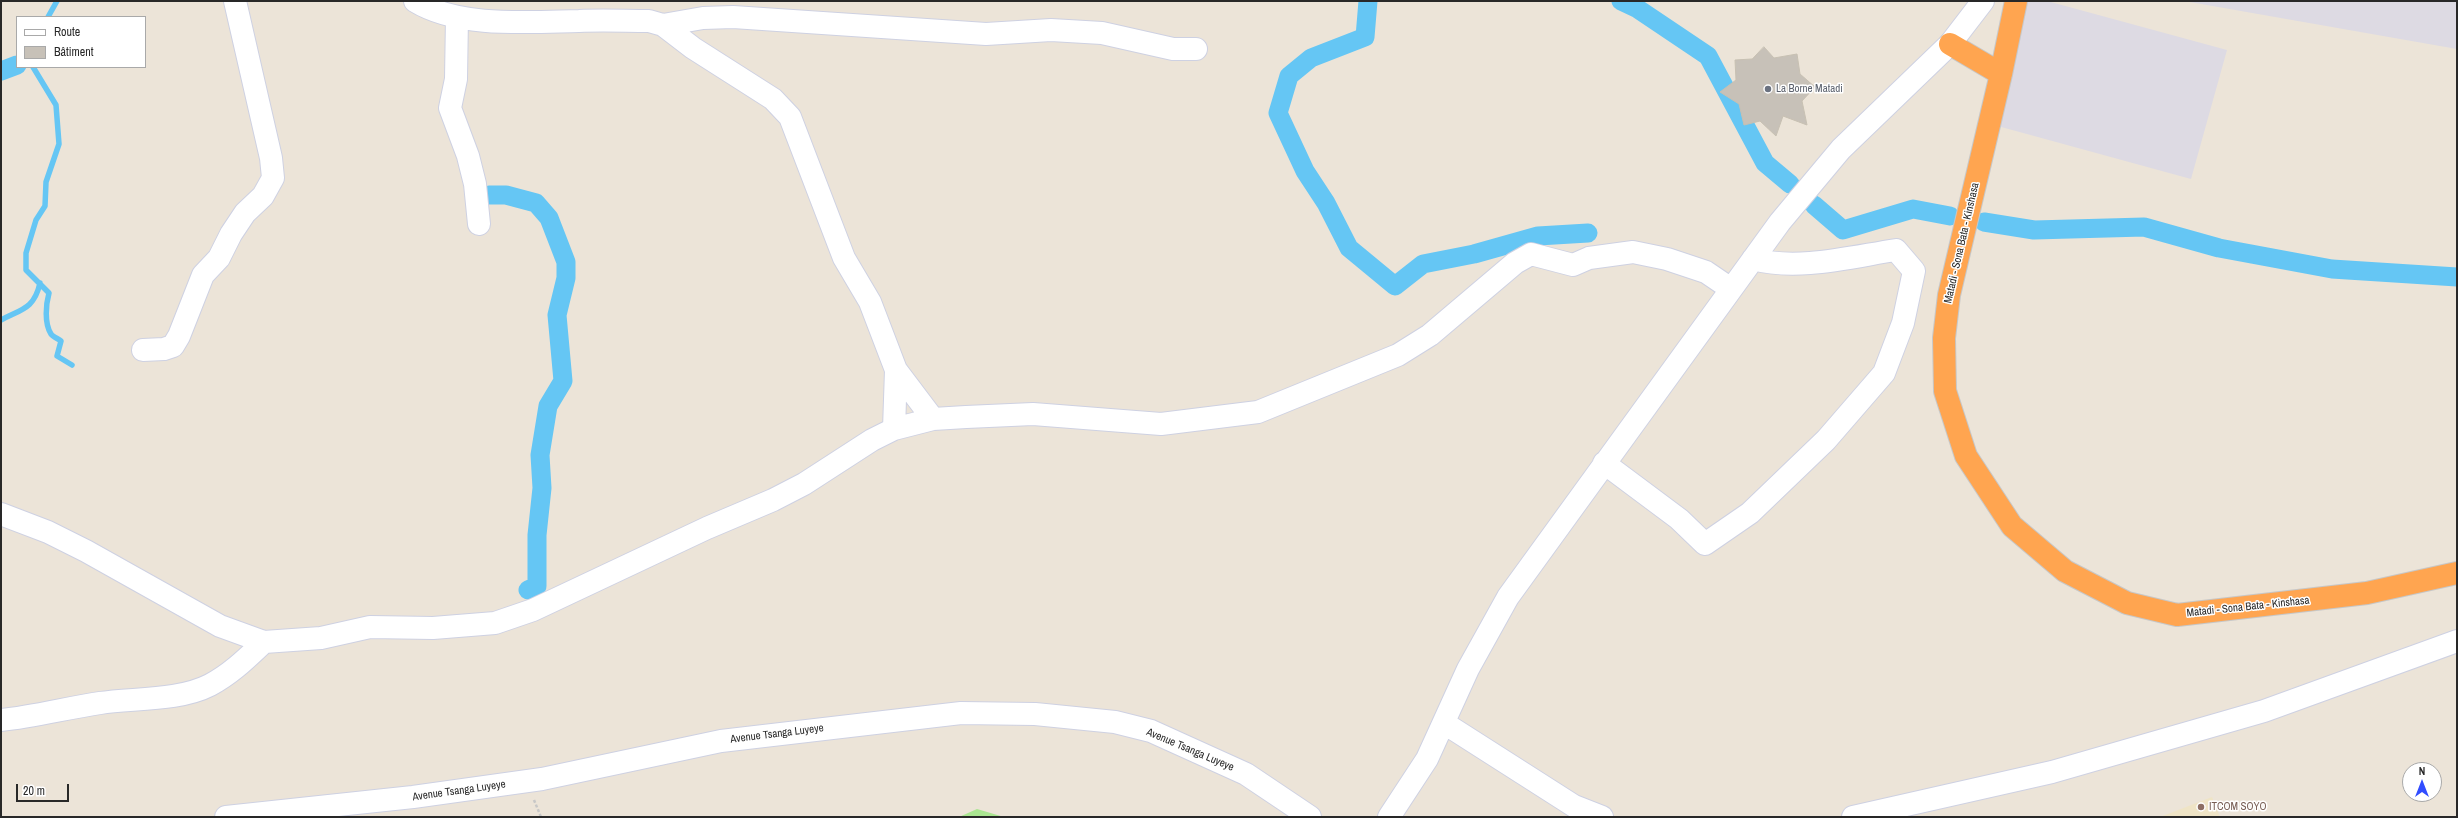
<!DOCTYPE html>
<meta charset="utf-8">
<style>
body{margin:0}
#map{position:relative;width:2458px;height:818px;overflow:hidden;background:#ece4d8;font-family:"Archivo Narrow",sans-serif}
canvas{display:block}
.frame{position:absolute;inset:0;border:2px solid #282828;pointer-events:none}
.legend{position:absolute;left:16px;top:16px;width:130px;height:52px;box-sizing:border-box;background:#fff;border:1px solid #a9a9a9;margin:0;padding:5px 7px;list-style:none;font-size:12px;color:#282828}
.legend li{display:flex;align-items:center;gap:8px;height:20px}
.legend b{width:20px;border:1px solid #a9a9a9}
.north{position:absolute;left:2402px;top:762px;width:40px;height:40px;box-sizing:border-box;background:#fff;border:1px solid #a9a9a9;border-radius:50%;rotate:0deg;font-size:11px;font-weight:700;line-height:16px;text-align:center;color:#282828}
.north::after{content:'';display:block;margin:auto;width:14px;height:18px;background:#324dff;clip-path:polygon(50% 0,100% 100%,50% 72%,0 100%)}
.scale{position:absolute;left:16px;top:784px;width:53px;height:18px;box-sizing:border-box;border:2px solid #282828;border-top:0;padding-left:5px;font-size:12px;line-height:14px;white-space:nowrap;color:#282828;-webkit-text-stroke:3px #fff;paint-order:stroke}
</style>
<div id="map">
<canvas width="2458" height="818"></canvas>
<div class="frame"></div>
<ul class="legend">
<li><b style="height:5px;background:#fff"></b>Route</li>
<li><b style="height:11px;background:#c7c1b8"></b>Bâtiment</li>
</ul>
<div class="north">N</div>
<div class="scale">20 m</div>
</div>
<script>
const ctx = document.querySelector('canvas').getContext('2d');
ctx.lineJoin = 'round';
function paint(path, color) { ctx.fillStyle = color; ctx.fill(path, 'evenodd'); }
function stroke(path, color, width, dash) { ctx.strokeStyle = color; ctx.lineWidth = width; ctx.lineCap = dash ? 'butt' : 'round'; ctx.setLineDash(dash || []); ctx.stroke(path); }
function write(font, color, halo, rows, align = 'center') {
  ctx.font = font + ' "Archivo Narrow",sans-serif'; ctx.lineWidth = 3; ctx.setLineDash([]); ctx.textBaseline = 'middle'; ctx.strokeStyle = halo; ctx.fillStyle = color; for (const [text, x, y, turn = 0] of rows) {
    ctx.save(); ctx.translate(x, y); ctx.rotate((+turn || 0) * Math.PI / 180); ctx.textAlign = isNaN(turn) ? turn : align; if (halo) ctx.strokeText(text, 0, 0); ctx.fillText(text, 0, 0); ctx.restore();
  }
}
const industrial = new Path2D(`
 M2028,1H2047L2227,50L2191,179L1994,125Z
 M2184,1H2457V49Z`);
const education = new Path2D(`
 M2212,797L2220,817H2160Z`);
const green = new Path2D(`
 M977,809L1004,817H959Z`);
const stream = new Path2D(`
 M48,17L57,1
 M33,67L56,105L59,144L46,182L45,206L36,220L26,253V270L49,293C46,304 44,323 51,334C53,337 59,339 61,341L57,356L72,365
 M1,320C22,309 34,309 40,283`);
const canal = new Path2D(`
 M1368,1L1365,37L1311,58L1289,76L1278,113L1305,171L1326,203L1349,248L1395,286L1423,264L1474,254L1538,236L1588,233
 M1621,1L1638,9L1708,56L1765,163L1790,184
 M1,71L17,65
 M489,195H506L536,203L549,218L566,262V278L557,315L563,381L548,406L540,455L542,488L537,535V586L528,590
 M1814,205L1843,230L1913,209L1950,216
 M1984,222L2034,230L2144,227L2219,248L2332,269L2457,277`);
const building = new Path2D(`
 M1764,47L1774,58L1797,54L1800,74L1815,87L1802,101L1807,125L1783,116L1776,136L1760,121L1744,125L1739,104L1720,92L1736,80L1735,60L1752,59Z`);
const path = new Path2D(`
 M534,800L541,817`);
const minor = new Path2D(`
 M415,1C459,28 528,22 579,21C602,20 626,21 649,21L663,25L693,48L773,99L790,117L844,258L870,302L896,370L933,419
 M457,17L456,79L450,108L468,156L475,184L479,224
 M663,25L703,18L733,17L986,34L1051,30L1102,33L1173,49H1196
 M143,350L164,349L173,346L179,336L203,275L219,258L231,234L245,213L263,196L273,178L271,158L235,1
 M894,429L896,370
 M1604,463L1679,519L1705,544L1750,513L1826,440L1884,373L1903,323L1914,271L1896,250C1850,257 1798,271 1753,259
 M1,514L48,532L86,551L220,626L264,642L321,638L370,627L433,628L495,623L533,610L707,528L773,500L804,484L872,440L894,429L933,419L966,417L1033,414L1161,424L1258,412L1398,355L1430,335L1515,263L1531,254L1573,265L1589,258L1633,252L1667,259L1706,272L1731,289
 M1,720C34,717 66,708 100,703C133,698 179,701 210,685C231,674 247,658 264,642
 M1444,723L1574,806L1602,817
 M226,817L413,797L542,779L721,741L961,713L1035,714L1115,722L1151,731L1246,774L1310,817
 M1389,817L1427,759L1468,669L1508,597L1780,222L1841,149L1950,44L1983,1
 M1853,817L2052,772L2264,711L2457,641`);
const highway = new Path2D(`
 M2016,1L2001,74L1949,295L1944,338L1945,391L1966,456L2012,526L2065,571L2127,603L2177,615L2367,593L2457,573
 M1950,44L2001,74`);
const markers = [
 [1768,89,4,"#6b7280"],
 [2201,807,4,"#8d6e63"]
];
const worshipNames = [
 ["La Borne Matadi",1776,89]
];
const streetNames = [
 ["Matadi - Sona Bata - Kinshasa",1962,243,-77],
 ["Matadi - Sona Bata - Kinshasa",2248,607,-6],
 ["Avenue Tsanga Luyeye",777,734,-7],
 ["Avenue Tsanga Luyeye",1190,750,23],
 ["Avenue Tsanga Luyeye",459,791,-8]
];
const educationNames = [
 ["ITCOM SOYO",2209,807]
];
paint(industrial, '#dddae3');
paint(education, '#efe4c6');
paint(green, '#aae691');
stroke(stream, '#65c6f4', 5.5);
stroke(canal, '#65c6f4', 19);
paint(building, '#c7c1b8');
stroke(building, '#c7c0b2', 1);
stroke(minor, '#ced1e2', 24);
stroke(highway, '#c7c7c7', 24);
stroke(path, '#c7c7c7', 2.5, [3, 2]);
stroke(minor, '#fff', 22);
stroke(highway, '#ffa550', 22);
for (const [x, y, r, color] of markers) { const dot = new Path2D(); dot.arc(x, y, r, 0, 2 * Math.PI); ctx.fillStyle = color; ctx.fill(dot); stroke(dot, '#fff', 1.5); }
write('11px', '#5b616d', '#fff', worshipNames, 'left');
write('11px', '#282828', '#fff', streetNames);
write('11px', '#785e54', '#fff', educationNames, 'left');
</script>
